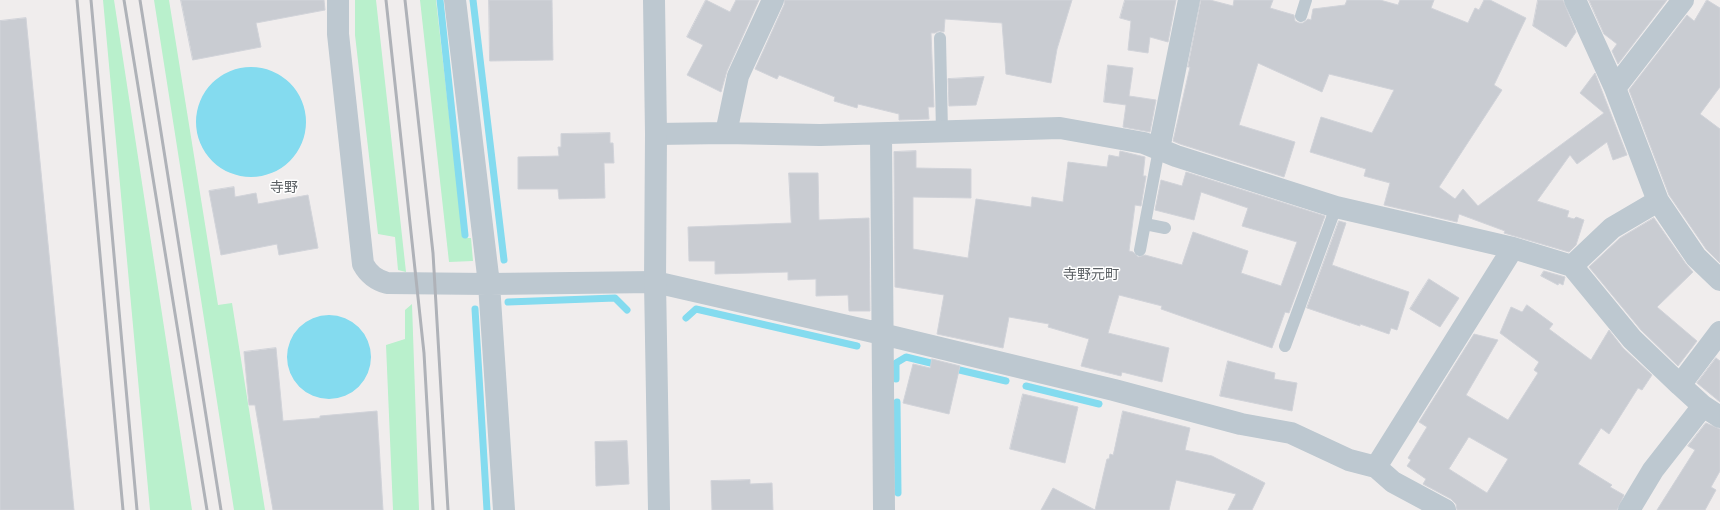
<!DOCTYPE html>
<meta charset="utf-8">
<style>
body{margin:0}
canvas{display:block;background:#f0eded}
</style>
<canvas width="1720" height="510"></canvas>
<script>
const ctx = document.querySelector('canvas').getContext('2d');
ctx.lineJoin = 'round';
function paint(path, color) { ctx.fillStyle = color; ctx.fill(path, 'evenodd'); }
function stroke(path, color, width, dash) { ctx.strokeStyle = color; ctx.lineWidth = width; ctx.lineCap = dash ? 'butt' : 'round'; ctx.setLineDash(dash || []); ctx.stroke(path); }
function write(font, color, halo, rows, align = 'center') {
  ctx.font = font + ' Barlow,"Noto Sans JP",sans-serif'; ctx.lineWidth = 3; ctx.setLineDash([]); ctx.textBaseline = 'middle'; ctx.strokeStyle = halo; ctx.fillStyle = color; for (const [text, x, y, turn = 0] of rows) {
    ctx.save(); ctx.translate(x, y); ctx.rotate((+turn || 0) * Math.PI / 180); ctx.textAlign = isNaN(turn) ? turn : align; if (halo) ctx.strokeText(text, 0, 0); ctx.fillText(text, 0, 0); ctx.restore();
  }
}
const green = new Path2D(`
 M103,0H114L192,510H150Z
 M154,0H169L218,305L232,303L265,510H234Z
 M355,0H376L406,272L398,270L395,237L378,234L355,35Z
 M420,0H436L463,238H471L473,261L449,262Z
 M412,304L419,510H393L386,345L405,339V310Z`);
const water = new Path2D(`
 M196 122a55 55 0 1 1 110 0a55 55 0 1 1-110 0Z
 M287 357a42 42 0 1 1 84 0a42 42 0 1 1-84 0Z`);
const stream = new Path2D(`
 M440,0L465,235
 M473,0L504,260
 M508,302L615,298L627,310
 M475,309L487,510
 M686,318L696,309L857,346
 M951,368L1006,381
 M896,379V363L906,357L939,365
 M1026,386L1099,404
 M897,402L898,493`);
const building = new Path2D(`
 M181,0H324L325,10L256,23L261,47L193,60Z
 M489,0H552L553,60L490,61Z
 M706,0L730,12L736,0H759L727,71L721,92L687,75L703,45L687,37Z
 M785,0H1072L1057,49L1051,83L1006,74L1002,23L945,19L944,32L939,31L935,33H931L934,107H928L929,119L899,120V114L858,104L857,108L834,101L835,97L779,75L777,79L755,69L784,5Z
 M1125,0H1176L1168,42L1150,37L1148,53L1128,50L1131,21L1120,18Z
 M1201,0H1210L1233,6L1234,0H1273L1270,8L1294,15L1295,21L1299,23H1303L1308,19L1311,20L1313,9L1345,5L1347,0H1380L1398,5L1400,0H1434L1431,8L1468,23L1475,8L1479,10L1484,0H1490L1526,18L1494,85L1502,90L1439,187L1455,199L1463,189L1478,206L1604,113L1580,93L1595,73L1627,155L1613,160L1607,142L1577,164L1570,155L1537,201L1569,211L1567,217L1574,219L1576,217L1584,220L1576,245L1569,252L1504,233L1505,231L1459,214L1457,222L1384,205L1390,183L1364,176L1366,169L1310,152L1321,117L1372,133L1394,90L1329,74L1322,92L1258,63L1239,125L1295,142L1284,177L1180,144L1173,141L1190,67H1188Z
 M1538,0H1563L1576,32L1566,47L1533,26Z
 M1589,0H1667L1618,64L1612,51L1617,44L1604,34Z
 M1707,0L1720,8V87L1700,114L1720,129V263L1706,249L1669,195L1629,90L1687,15L1694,21Z
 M26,18L74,510H0V21Z
 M1108,65L1133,68L1129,96L1156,100L1150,132L1123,127L1126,105L1104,102Z
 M984,77L976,105L949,106L948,79Z
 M610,133V143H613L614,163H604L605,198L559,199L558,189H518V157L559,156L558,147H561V134Z
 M916,151V168L971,169V198L913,197V249L968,258L976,199L1031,207L1032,197L1063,202L1068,162L1107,167L1109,155L1119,157L1120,151L1145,157L1143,176H1146L1141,206L1135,205L1129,251L1133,252L1138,257L1145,255L1182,265L1193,232L1248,251L1241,273L1281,286L1297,242L1242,226L1248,208L1201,192L1194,220L1155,210L1161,180L1182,186L1186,172L1325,216L1289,313L1285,312L1272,348L1161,309L1162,306L1119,295L1108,333L1169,348L1162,382L1122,372L1121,376L1081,366L1089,339L1048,327L1049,324L1009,317L1003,348L937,334L944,295L895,287L894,152Z
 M789,173H818L819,220L869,218L870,311H849L848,295L816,296V279L788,280V272L715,274V261H689L688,227L791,223Z
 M234,187L235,197L256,193L258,204L308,195L318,248L279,255L277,244L221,255L209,191Z
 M1654,218L1686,264L1693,272L1657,307L1697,341L1678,366L1641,330L1589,267L1620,238Z
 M1339,221L1346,223L1332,265L1409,292L1397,330L1391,328L1389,334L1360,324V326L1307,308Z
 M1544,271L1565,277L1563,285L1559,283L1558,285L1541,276Z
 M1429,279L1459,298L1440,327L1410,309Z
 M1527,305L1553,324L1549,329L1591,360L1609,330L1623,348L1652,375L1642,390L1638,388L1609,434L1601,428L1578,464L1612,485L1610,487L1624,495L1617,510H1457L1456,504L1451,499L1423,484L1426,479L1407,466L1411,460L1408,458L1427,427L1419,422L1474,334L1498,340L1466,395L1508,420L1538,373L1534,370L1539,362L1500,333L1511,307L1522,312ZM1469,437L1508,459L1487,493L1449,469Z
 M276,348L283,421L320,418V416L377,411L383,510H273L255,405H249L244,352Z
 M1716,358L1720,361V402L1697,383Z
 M932,359L960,366L949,414L903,403L913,364L930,368Z
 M1228,361L1275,373L1274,379L1297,383L1292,411L1220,396Z
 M1023,394L1078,407L1065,463L1010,449Z
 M1123,411L1190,428L1185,450L1212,456L1265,483L1252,510H1228L1236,494L1176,480L1169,510H1041L1053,488L1095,510L1107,459H1109L1110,454L1113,455Z
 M1706,423L1720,429V471L1711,487L1716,490L1705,510H1657L1695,450L1688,446Z
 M627,441L629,484L596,486L595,442Z
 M750,480V484L772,483L773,510H712L711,481Z`);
const service = new Path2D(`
 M1301,16L1306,0
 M940,38L942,132
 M1145,224L1165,228
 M1140,250L1159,149
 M1285,346L1336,207`);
const minor = new Path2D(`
 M338,0V34L363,264C369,275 376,280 387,283L489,284L655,282L882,334L1114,390L1241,424L1291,433L1349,460L1376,467L1393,482L1445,510
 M455,0L489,284L504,510
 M1575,0L1615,88L1658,201L1696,257L1720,280
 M1615,88L1683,0
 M726,133L738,76L773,0
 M656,134L726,133L820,135L1060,128L1144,143L1176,156L1336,207L1513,248L1376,467
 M881,134L884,510
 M1159,149L1189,0
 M1513,248L1572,266L1632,339L1680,385
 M1572,266L1612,228L1658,201
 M1720,332L1680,385L1703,406L1720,417
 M1629,510L1653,470L1703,406`);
const tertiary = new Path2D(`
 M654,0L656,134L655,282L659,510`);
const rail = new Path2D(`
 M77,0L123,510
 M91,0L137,510
 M124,0L207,510
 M140,0L221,510
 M386,0L424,353L433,510
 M405,0L433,253L448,510`);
const quarterNames = [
 ["寺野",284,187],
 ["寺野元町",1091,274]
];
paint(green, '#b9f0cc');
paint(water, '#84dbef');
stroke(stream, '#84dbef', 7);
paint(building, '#c9ccd2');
stroke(building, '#d1d3d9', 1);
stroke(service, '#bdc8d0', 12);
stroke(minor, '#bdc8d0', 22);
stroke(tertiary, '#bdc8d0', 22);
stroke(rail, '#afb2b8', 3);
write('14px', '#595e62', '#fff', quarterNames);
</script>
